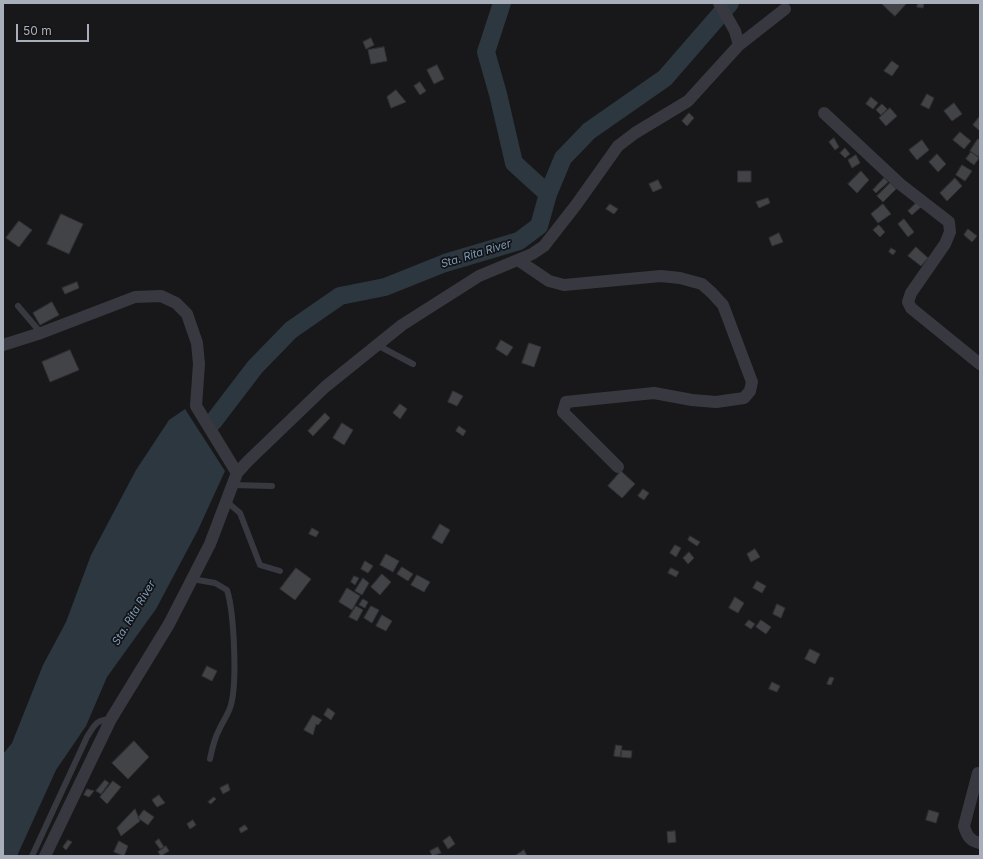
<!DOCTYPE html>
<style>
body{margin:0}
#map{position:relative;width:983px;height:859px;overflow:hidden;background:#18181a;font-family:Inter,sans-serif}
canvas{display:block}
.frame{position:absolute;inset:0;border:4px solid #a9aebb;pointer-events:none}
.scale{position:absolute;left:16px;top:24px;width:73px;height:18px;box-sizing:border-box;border:2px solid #a9aebb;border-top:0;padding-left:5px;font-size:12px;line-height:14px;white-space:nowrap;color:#a9aebb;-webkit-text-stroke:3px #131315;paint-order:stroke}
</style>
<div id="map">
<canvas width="983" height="859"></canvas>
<div class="frame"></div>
<div class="scale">50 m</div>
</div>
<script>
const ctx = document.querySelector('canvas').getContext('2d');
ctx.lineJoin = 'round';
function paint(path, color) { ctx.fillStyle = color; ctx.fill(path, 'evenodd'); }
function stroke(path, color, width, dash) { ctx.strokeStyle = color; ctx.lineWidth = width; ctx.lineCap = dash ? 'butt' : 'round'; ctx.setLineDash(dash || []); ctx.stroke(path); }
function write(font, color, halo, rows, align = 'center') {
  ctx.font = font + ' Inter,sans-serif'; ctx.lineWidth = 3.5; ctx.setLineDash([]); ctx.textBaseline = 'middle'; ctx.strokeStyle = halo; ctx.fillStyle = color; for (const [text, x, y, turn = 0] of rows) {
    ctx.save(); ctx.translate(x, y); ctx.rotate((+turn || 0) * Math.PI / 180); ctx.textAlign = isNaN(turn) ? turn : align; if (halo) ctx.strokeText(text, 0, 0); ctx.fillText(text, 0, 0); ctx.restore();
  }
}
const water = new Path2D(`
 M185,409L225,471L198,530L156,609L107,677L86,726L56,770L17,856H3V754L12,743L43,665L66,622L91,555L136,470L169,420Z`);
const river = new Path2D(`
 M502,3L486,52L498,94L514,163L548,194
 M213,422L255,367L291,330L340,296L385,287L445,263L519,241L539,226L548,194L563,158L589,131L665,78L730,3`);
const building = new Path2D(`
 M881,3H907L895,16Z
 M918,3H924L923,8L917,7Z
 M371,38L374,45L366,49L363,42Z
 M384,47L387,61L371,64L368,50Z
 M892,61L899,66L892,76L884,71Z
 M437,65L444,79L434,84L427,70Z
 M420,82L426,91L420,95L414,86Z
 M396,90L406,102L391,108L387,97Z
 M927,94L934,98L929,109L921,105Z
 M871,97L878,103L873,109L866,104Z
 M954,103L962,114L952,121L944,111Z
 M882,104L887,109L881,115L876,110Z
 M890,108L897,116L886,126L879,118Z
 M689,113L694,118L687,126L682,121Z
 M980,116V131L973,125Z
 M960,132L971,141L964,149L953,140Z
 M834,138L839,147L835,150L829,142Z
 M978,139L980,140L979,157L970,151Z
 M922,140L929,150L917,160L909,150Z
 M845,148L850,154L845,158L840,153Z
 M971,152L979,158L974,165L966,159Z
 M937,154L946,164L938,172L929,162Z
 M856,155L860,163L852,168L848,160Z
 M962,165L972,171L965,181L956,175Z
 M738,171H751V182H738Z
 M861,171L869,180L857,193L848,184Z
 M884,178L888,182L876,193L873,190Z
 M955,178L962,186L947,201L940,193Z
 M658,180L662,188L653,192L649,184Z
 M890,183L896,189L883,202L877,196Z
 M768,198L770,203L759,208L756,202Z
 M918,201L922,206L912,215L908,211Z
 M610,204L618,209L614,214L606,209Z
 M883,204L891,214L878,223L871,214Z
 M61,214L83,224L69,254L47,244Z
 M904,219L914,232L908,237L898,224Z
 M19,221L32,230L19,247L6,238Z
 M879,225L885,232L880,237L873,230Z
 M968,229L977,236L972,242L964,235Z
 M779,233L783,242L772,246L769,238Z
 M916,247L928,258L921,266L908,256Z
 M891,248L896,251L893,255L889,252Z
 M77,282L79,288L65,294L62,288Z
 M52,302L59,315L40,325L33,313Z
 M501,340L513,347L507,356L496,349Z
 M529,343L541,347L534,367L522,363Z
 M70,350L79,370L50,382L42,362Z
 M453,391L463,396L457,406L448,402Z
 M400,404L407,409L400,419L393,413Z
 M325,413L330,418L313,436L308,431Z
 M342,423L353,430L344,445L333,438Z
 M459,426L466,431L463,436L456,431Z
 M621,471L635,484L622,498L608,486Z
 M643,489L649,493L644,500L638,496Z
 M440,524L450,530L442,544L432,538Z
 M312,528L319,532L316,537L309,534Z
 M690,536L700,542L697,546L688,540Z
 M675,545L681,548L676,557L670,553Z
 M755,549L760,557L751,562L747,554Z
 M689,552L694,558L688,564L683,558Z
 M386,554L399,561L393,572L380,565Z
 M365,561L373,566L368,573L361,569Z
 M402,567L413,574L408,581L397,574Z
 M296,568L311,579L295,600L280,589Z
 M671,568L679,572L676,577L668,573Z
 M382,574L391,582L380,595L371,587Z
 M417,575L430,582L424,592L411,585Z
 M354,576L359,578L355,585L351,582Z
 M363,578L369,583L362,595L355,591Z
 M757,581L766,586L762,593L753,588Z
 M347,588L360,596L352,610L339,602Z
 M735,597L744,603L738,613L729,608Z
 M363,599L368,602L365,608L359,605Z
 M777,604L785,608L781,618L773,614Z
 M356,606L363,610L357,621L349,617Z
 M371,606L379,610L372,623L364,618Z
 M382,615L392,621L386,631L376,626Z
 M749,620L755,624L751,629L745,625Z
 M761,620L771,627L766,634L756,627Z
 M810,649L820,654L815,664L805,659Z
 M207,666L217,671L212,681L202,676Z
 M830,677L834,678L831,685L827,684Z
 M772,682L780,686L777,692L769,689Z
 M328,708L335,713L331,720L324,715Z
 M313,715L322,720L318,725L316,724L313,735L304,730Z
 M134,741L149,757L128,779L112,763Z
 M616,745L622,746L620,757L614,756Z
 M622,750L632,751L631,758L621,757Z
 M105,780L109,783L101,794L96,791Z
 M113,781L121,787L107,804L100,797Z
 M228,784L230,790L223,794L220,788Z
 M87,789L94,791L89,797L84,795Z
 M159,795L165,803L157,807L152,800Z
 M214,797L216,799L211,804L208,802Z
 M135,809L140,821L121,836L117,828Z
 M144,810L154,817L148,825L138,818Z
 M929,810L939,813L936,823L926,820Z
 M193,820L196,825L190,829L187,824Z
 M245,825L248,829L241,833L239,829Z
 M675,831L676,842L668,843L667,832Z
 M450,836L455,844L448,849L443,841Z
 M159,839L164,847L160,849L155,842Z
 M68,840L72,842L66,850L63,847Z
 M119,841L128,846L124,856L114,852Z
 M166,846L169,851L161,856L158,852Z
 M438,847L441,853L432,856L430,851Z
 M524,850L527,856H515Z`);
const lane = new Path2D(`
 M18,306L41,333
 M377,345L413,364
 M232,485L272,486
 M226,501L240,513L260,565L280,571
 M192,579L215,583L227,590C234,612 238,686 230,708C227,716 222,723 219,730C214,739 212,749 210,759
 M32,856L87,737C95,724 96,720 111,719`);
const street = new Path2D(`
 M739,45L785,9
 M824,113L900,184L949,222L950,232L945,244L911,293L908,302L911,308L980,364
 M518,260L549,281L564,285L661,276L680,278L702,284L712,293L723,305L752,382L750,391L744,398L716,402L692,400L654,393L566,402L563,412L618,467
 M3,345L41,333L135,297L161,296L176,303L187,314L197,343L199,364L196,406L237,473
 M978,773L964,826C967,836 970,841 980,843
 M45,856L111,719L169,624L210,544L237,473L248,461L325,387L402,325L479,276L532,254L544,246L576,205L618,146L635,133L688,101L739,45L735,31L719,3`);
const waterNames = [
 ["Sta. Rita River",476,254,-17],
 ["Sta. Rita River",134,613,-59]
];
paint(water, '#2c3740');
stroke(river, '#2c3740', 18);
paint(building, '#424347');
stroke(building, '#323236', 1);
stroke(lane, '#383940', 6);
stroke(street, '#383940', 12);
write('italic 11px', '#7d9bb9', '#131315', waterNames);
</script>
